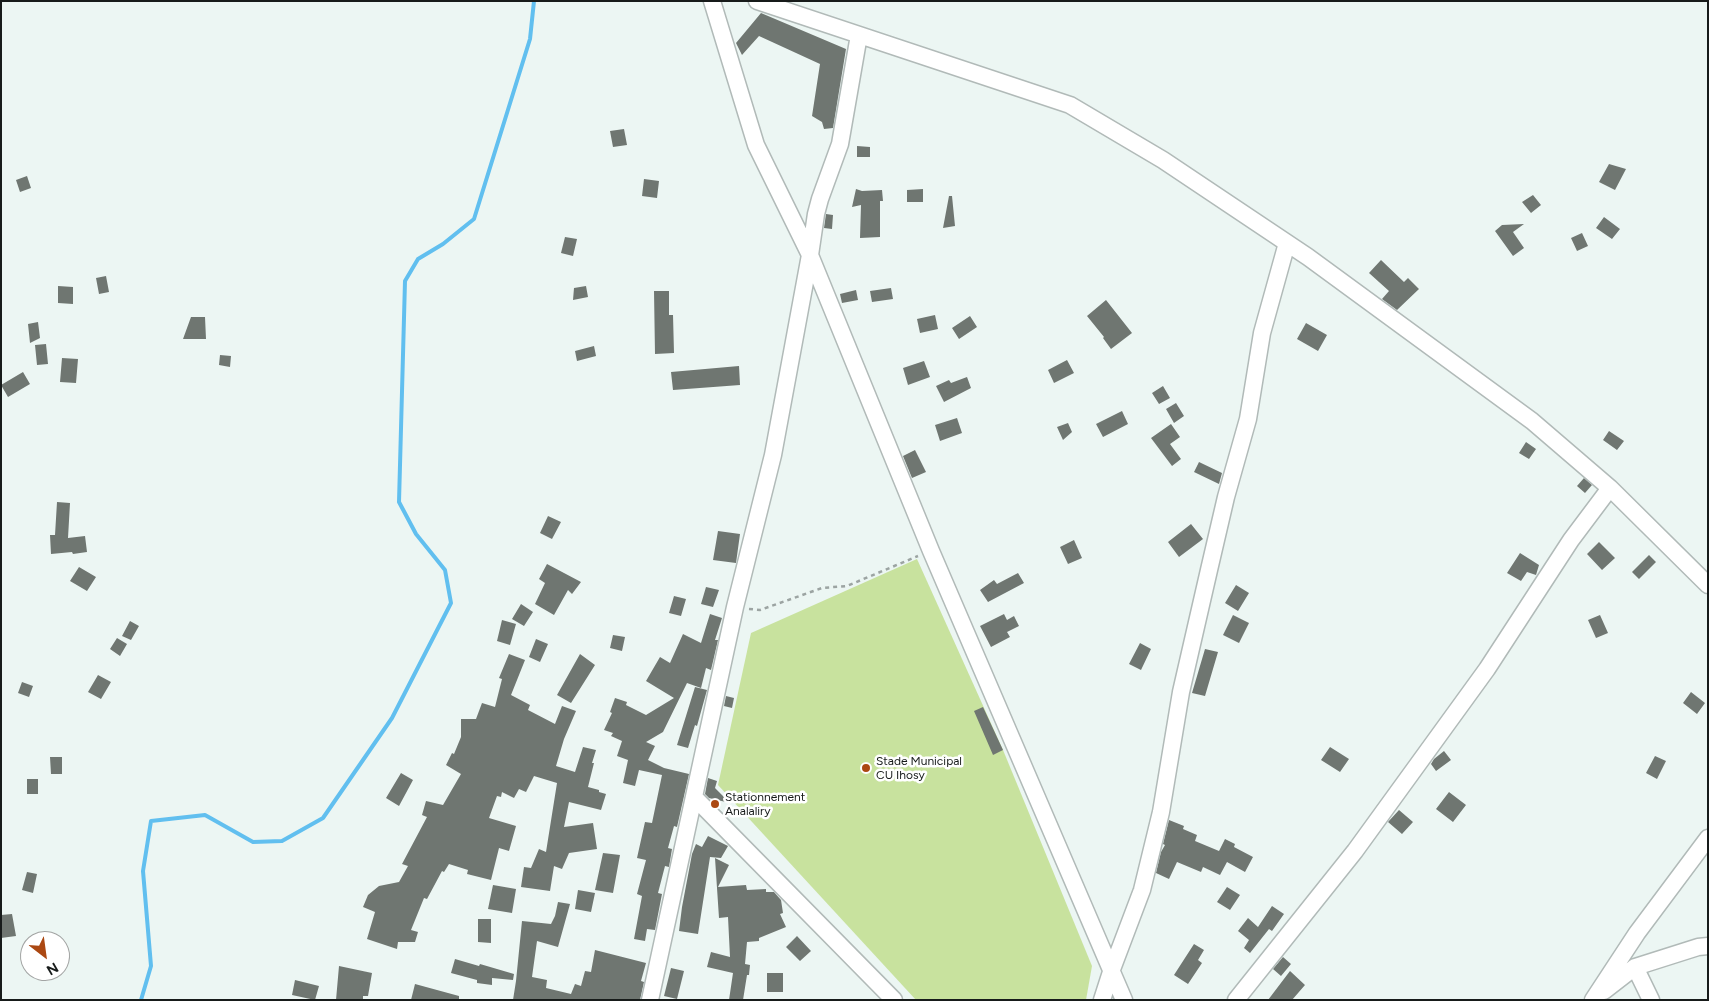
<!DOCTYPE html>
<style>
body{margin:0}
#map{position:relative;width:1709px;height:1001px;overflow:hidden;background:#ecf6f3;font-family:Figtree,sans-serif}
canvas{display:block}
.frame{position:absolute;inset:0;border:2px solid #171b1a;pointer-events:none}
.north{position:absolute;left:20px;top:931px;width:50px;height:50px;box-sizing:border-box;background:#fff;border:1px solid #a2a4a3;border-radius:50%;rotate:150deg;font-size:14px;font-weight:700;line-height:20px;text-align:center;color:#171b1a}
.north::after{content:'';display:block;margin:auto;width:18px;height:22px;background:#ab4812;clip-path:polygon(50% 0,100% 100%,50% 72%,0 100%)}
</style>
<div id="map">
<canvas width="1709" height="1001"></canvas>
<div class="frame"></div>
<div class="north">N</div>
</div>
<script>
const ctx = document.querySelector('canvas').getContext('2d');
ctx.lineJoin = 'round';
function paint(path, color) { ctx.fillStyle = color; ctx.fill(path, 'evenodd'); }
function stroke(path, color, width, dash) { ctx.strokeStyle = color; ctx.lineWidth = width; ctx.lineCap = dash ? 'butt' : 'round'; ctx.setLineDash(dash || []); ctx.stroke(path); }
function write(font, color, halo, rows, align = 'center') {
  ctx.font = font + ' Figtree,sans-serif'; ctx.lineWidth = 5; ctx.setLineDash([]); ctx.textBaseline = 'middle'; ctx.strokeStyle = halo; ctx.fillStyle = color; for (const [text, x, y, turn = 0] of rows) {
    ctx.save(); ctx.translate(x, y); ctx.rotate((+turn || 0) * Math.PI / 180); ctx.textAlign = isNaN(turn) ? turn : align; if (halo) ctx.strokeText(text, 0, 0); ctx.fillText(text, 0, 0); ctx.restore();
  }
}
const green = new Path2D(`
 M917,559L1003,750L1092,966L1086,1000H916L718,785L751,633Z`);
const stream = new Path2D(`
 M141,1000L151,966L143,871L151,821L205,815L253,842L282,841L323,818L392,718L451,603L445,570L416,534L399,502L405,281L418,259L443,244L474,219L530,39L534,1`);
const building = new Path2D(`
 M761,13L846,49L833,128L824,129L822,122L812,116L820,64L759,36L742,55L736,43Z
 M624,129L627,145L613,147L610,131Z
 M857,146L870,147V157H857Z
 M1609,164L1626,169L1615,190L1599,182Z
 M27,176L31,188L20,192L16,180Z
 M644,179L659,181L657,198L642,196Z
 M856,189L862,191L882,190L883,201H880V237L860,238L861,205L852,207Z
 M923,189V202H907V190Z
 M1533,195L1541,205L1531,213L1522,202Z
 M949,196H952L955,226L943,228Z
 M826,214L833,215L832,229L824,228Z
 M1604,217L1620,229L1612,239L1596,228Z
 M1524,224L1513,232L1524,248L1513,256L1495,231L1502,225Z
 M1582,233L1588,246L1577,251L1571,238Z
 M565,237L577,239L573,256L561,253Z
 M1381,260L1404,282L1408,278L1419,289L1397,310L1382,299L1389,291L1369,273Z
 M106,276L109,292L99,294L96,278Z
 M58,286L73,287V304L58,303Z
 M586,286L588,297L573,300L574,288Z
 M891,288L893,299L872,302L870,291Z
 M856,290L858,300L842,303L840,294Z
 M654,291H669V315H673L674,353L655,354Z
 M1106,300L1132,333L1111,349L1103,338L1104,337L1087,316Z
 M935,315L938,329L920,333L917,319Z
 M970,316L977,327L959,339L952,328Z
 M191,317H205L206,339H183Z
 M38,322L40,338L30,343L28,324Z
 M1306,323L1327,335L1318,351L1297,339Z
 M46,344L48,364L37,365L35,345Z
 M594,346L596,356L577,361L575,351Z
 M220,355L231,356L230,367L219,365Z
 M62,358L78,359L76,383L60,382Z
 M1067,360L1074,373L1054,383L1048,370Z
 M924,361L930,377L908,385L903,368Z
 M739,366L740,385L673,390L671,372Z
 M23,372L30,384L8,397L1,385Z
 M967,377L971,388L944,402L936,386L949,380L951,383Z
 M1163,386L1170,398L1159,404L1152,393Z
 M1176,403L1184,416L1174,423L1166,409Z
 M1122,411L1128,424L1103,437L1096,424Z
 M957,418L962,433L940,441L935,425Z
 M1068,423L1072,432L1063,440L1057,427Z
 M1171,424L1180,437L1170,444L1181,459L1172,466L1151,438Z
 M1609,431L1624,441L1617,450L1603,440Z
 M1526,442L1536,449L1529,459L1519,453Z
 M915,450L926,472L912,478L903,456Z
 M1199,462L1222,473L1219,484L1194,472Z
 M1584,478L1592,485L1585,493L1577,486Z
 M57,502L70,503L68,538L85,536L87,552L73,554L72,552L51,554L50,535H55Z
 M548,516L561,522L552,539L540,533Z
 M1191,524L1203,539L1179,557L1168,542Z
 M718,531L740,534L736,563L713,560Z
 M1074,540L1082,558L1068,564L1060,547Z
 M1599,542L1615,558L1602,570L1587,554Z
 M1520,553L1539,565L1536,575L1527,572L1521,581L1507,573Z
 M1649,555L1656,562L1639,579L1632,572Z
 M547,564L581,582L572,594L568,590L554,615L535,604L545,583L539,579Z
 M79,567L96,577L87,591L70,581Z
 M1018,573L1024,583L988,602L980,590L994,580L997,584Z
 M1236,585L1249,593L1238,611L1225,603Z
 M706,587L719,590L713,607L701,604Z
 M674,596L686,599L681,616L669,613Z
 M521,604L533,612L524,626L512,619Z
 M710,614L722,618L715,640H718L711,670L706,668L701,688L687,683L663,732L646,742L655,746L648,760L664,768L689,774L677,827L674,826L668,848L672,849L669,867L665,866L658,893L662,894L655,930L647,929L645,941L634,939L642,896L637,894L646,860L637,858L645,822L652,823L662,775L639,770L635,786L623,783L628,760L617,756L622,741L611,736L613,733L604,730L612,713L610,712L615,698L627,702L626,705L646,715L674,698L646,681L660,657L670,663L683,634L701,643Z
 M1004,614L1007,620L1014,616L1019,626L1007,632L1010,637L991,647L980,626Z
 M1233,615L1249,623L1239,643L1223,635Z
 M1600,615L1608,633L1596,638L1588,620Z
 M502,620L516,624L510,645L497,641Z
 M130,621L139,626L131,640L122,636Z
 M613,635L625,637L622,651L610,648Z
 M117,638L127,644L120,656L110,649Z
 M536,639L548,644L540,662L529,657Z
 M1140,643L1151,649L1141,670L1129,664Z
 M1205,649L1218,652L1205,696L1192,693Z
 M509,654L525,660L511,695L530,705L528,710L555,724L562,706L576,711L564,739L556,766L575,772L583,747L596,750L592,763H594L588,787L599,790V792L606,794L601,810L569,802L564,827L593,823L597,849L569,853L562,869L554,866L550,891L521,887L524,867L531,868L539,849L546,852L557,783L534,776L526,792L519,789L514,798L502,792L501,797L497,796L489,818L516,826L509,851L499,848L491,880L467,874L468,870L449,864L444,872L442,871L427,899L424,898L411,930L418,932L415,942H398L397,949L367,939L375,912L363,907L368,895L379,886L399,882L408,866L402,864L427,817L422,815L426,801L443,805L461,774L446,765L452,753L454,754L461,737V719H476L482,703L495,707L502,679L499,678Z
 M580,654L595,665L571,703L557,695Z
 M98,675L111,682L101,699L88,692Z
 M22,682L33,686L29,697L18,693Z
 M695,687L707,690L697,726L695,725L688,748L677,745Z
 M1691,692L1705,703L1697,714L1683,703Z
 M726,696L734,698L732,708L724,706Z
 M983,707L1003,750L993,755L974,711Z
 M1330,747L1349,759L1340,772L1321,760Z
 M1444,751L1451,760L1436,771L1431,764L1434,759Z
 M1655,756L1666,761L1657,779L1646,773Z
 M50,757H62V774H51Z
 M401,773L413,780L399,806L386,798Z
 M708,778L717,781L715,788L730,803L709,798L705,794Z
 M27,779H38V794H27Z
 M1449,792L1466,805L1453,822L1436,809Z
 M1399,810L1413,822L1402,834L1388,822Z
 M1169,820L1184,826L1183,829L1197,835L1195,841L1219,851L1225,839L1235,844L1234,847L1253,857L1245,872L1227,862L1220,875L1203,867L1201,872L1177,862L1169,879L1156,873L1161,852L1165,845L1163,844Z
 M708,836L728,846L721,858L710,857L698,934L679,931L682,907L692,854L696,844L702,847Z
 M603,853L620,855L613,893L595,890Z
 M715,858L729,865L718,887L746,885L747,890L766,889V892H774L781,900L783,913L780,914L786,927L759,938V941L747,942L745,964L750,965L749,975H747L743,1000H729L733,973L707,967L711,952L730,957L728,917L719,918Z
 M27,872L37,874L33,893L22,890Z
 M493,885L516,889L512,913L488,909Z
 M1227,887L1240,895L1230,910L1217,902Z
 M578,890L595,893L591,912L575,909Z
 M558,902L570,904L558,947L537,941L532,977L547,980L546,988L571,994L575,984L581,986L585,971L591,972L595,950L646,963L641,981L644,982L640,1000H513L516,981L522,921L551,924L555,916Z
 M1272,906L1284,914L1272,931L1269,929L1250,953L1244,948L1249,940L1238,931L1248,918L1258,927Z
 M12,914L16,936L1,938V915Z
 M478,919H491V943L478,942Z
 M797,936L811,951L800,961L786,947Z
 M1194,944L1204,950L1198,960L1202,963L1188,984L1174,975Z
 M1283,957L1291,964L1281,976L1273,969Z
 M455,959L479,966L480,964L514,974L513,980L492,978V985L477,983V980L451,973Z
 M339,966L372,973L368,996H363V1000H336Z
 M671,968L684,971L677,999L664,996Z
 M1290,971L1305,985L1292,1000H1268Z
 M767,973H783V992H767Z
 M295,980L319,986L315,1000L292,995Z
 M415,984L459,996V1000H411Z`);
const path = new Path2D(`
 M749,609L760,610L822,588L847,586L918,556`);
const minor = new Path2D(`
 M712,1L756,145L810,255L931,551L1124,1000
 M757,1L1070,105L1163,160L1308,257L1532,421L1610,488L1708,585
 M695,798L894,1000
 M1635,967L1651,1000
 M1604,991L1635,967L1698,947L1708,946
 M650,1000L735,607L773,455L810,255L816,214L820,199L840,144L859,35
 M1102,1000L1111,972L1142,890L1161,812L1181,692L1209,570L1226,497L1248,419L1262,333L1287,243
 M1236,1000L1355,851L1487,669L1571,540L1610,488
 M1593,1000L1637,933L1708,838`);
const markers = [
 [866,768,5,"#ab4812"],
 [715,804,5,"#ab4812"]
];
const poiNames = [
 ["Stade Municipal",876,761],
 ["CU Ihosy",876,775],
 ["Stationnement",725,797],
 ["Analaliry",725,811]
];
paint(green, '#c8e29e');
stroke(stream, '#61bfef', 4);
paint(building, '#6f7671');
stroke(minor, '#b1bab8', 19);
stroke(path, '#9ca4a2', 2.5, [4, 4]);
stroke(minor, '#fff', 16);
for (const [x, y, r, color] of markers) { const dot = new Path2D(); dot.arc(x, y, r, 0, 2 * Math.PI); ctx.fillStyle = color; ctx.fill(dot); stroke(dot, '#fff', 2); }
write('12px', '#171b1a', '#fff', poiNames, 'left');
</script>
